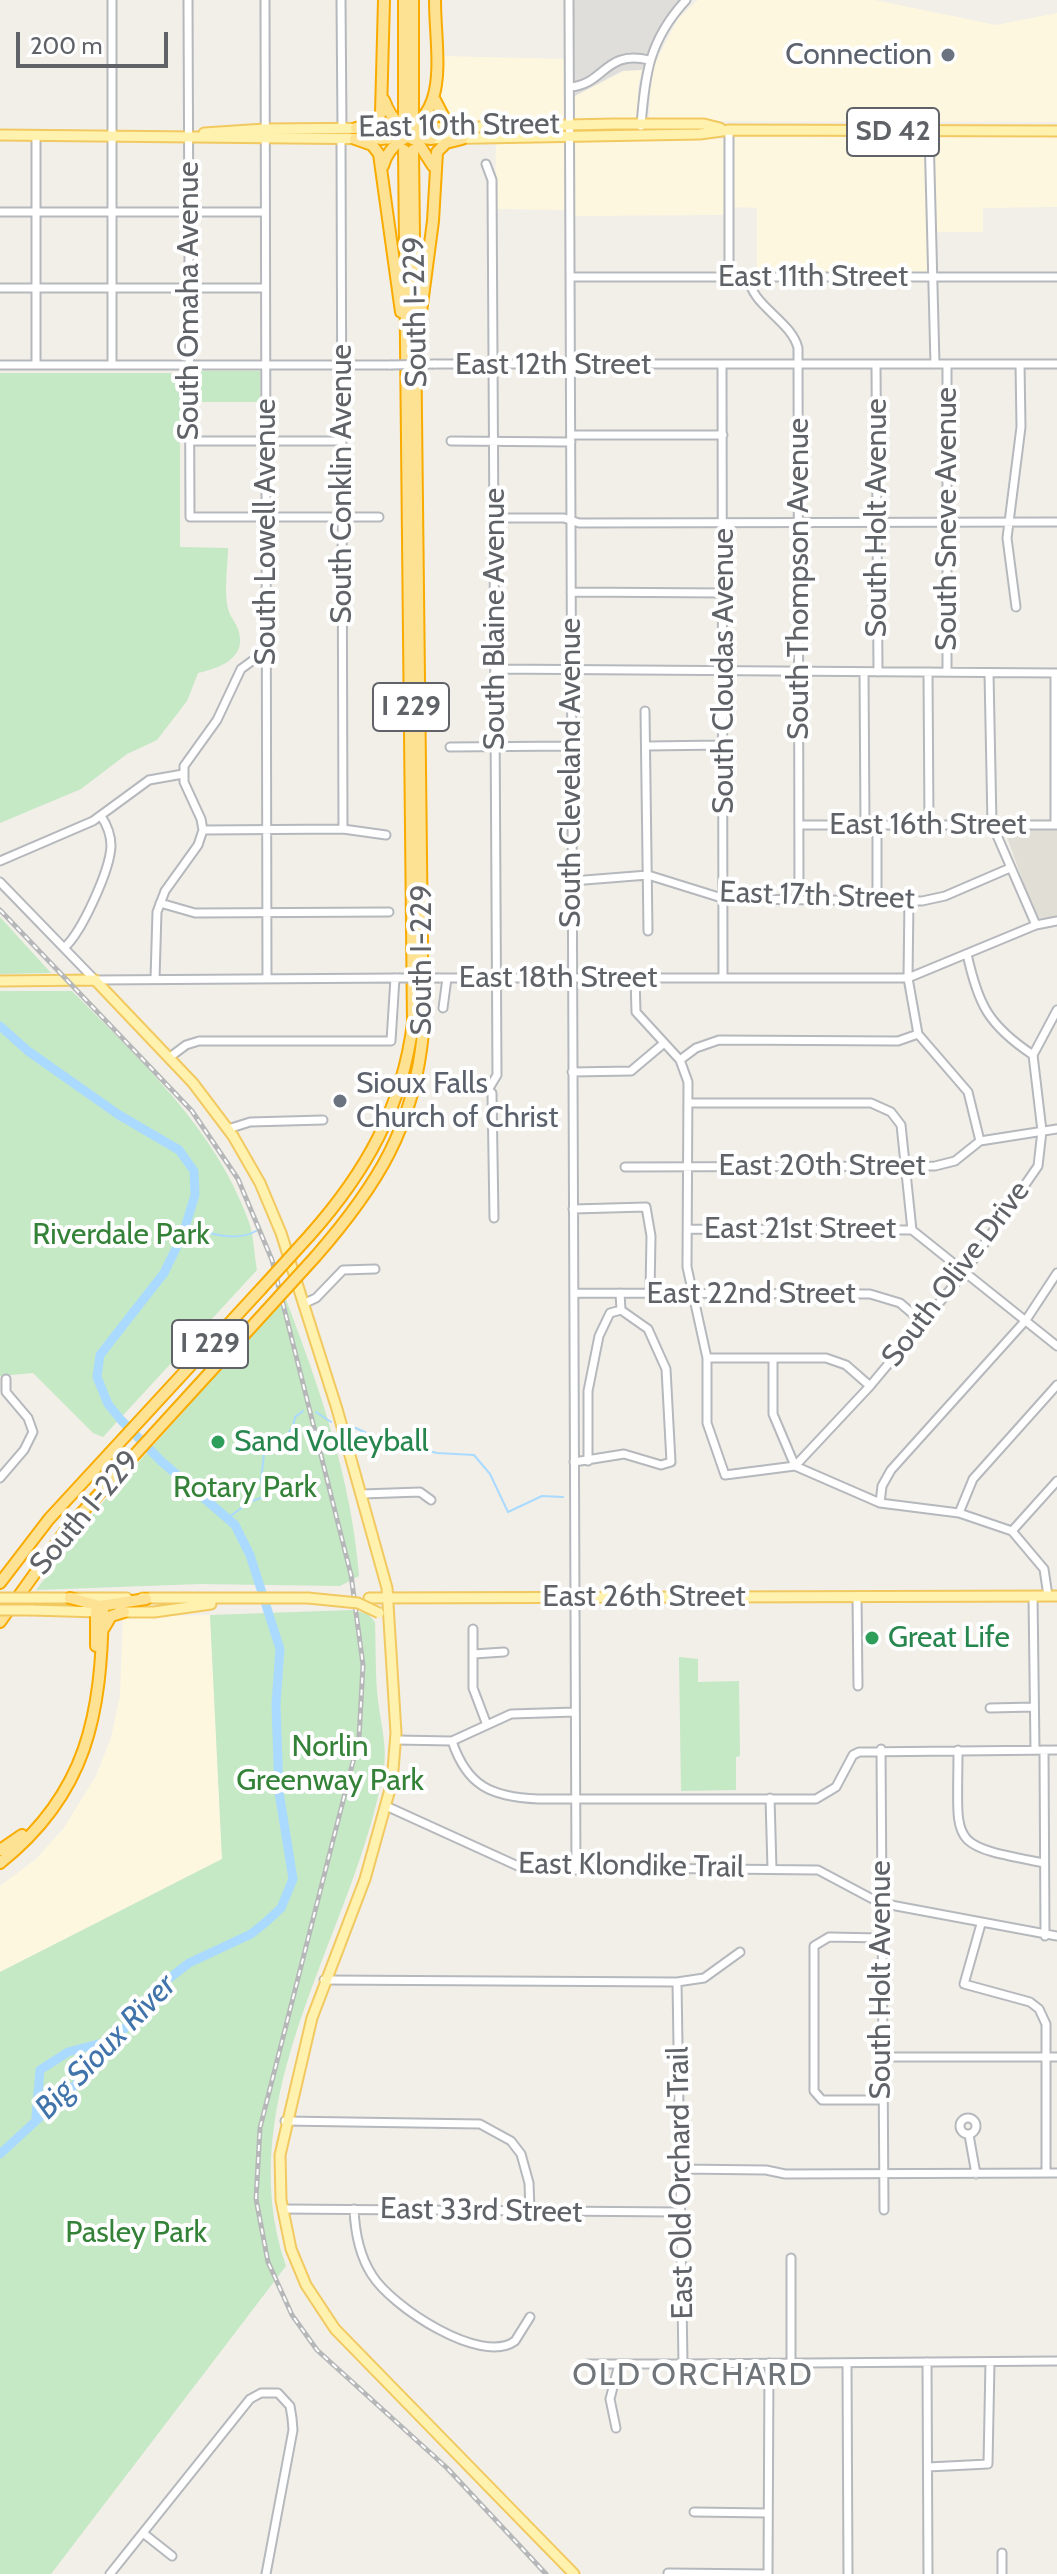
<!DOCTYPE html>
<style>
body{margin:0}
#map{position:relative;width:1057px;height:2574px;overflow:hidden;background:#f1efe8;font-family:Cabin,sans-serif}
canvas{display:block}
.scale{position:absolute;left:16px;top:32px;width:152px;height:36px;box-sizing:border-box;border:4px solid #5f6368;border-top:0;padding-left:10px;font-size:24px;line-height:28px;white-space:nowrap;color:#5f6368;-webkit-text-stroke:6px #fff;paint-order:stroke}
</style>
<div id="map">
<canvas width="1057" height="2574"></canvas>
<div class="scale">200 m</div>
</div>
<script>
const ctx = document.querySelector('canvas').getContext('2d');
ctx.lineJoin = 'round';
function paint(path, color) { ctx.fillStyle = color; ctx.fill(path, 'evenodd'); }
function stroke(path, color, width, dash) { ctx.strokeStyle = color; ctx.lineWidth = width; ctx.lineCap = dash ? 'butt' : 'round'; ctx.setLineDash(dash || []); ctx.stroke(path); }
function write(font, color, halo, rows, align = 'center') {
  ctx.font = font + ' Cabin,sans-serif'; ctx.lineWidth = 8; ctx.setLineDash([]); ctx.textBaseline = 'middle'; ctx.strokeStyle = halo; ctx.fillStyle = color; for (const [text, x, y, turn = 0] of rows) {
    ctx.save(); ctx.translate(x, y); ctx.rotate((+turn || 0) * Math.PI / 180); ctx.textAlign = isNaN(turn) ? turn : align; if (halo) ctx.strokeText(text, 0, 0); ctx.fillText(text, 0, 0); ctx.restore();
  }
}
const commercial = new Path2D(`
 M698,0H875L996,25L1057,13V122L649,121L651,71L678,19Z
 M439,56L567,59V121L456,123L439,103Z
 M630,68L642,70L638,86V120H573V97Z
 M927,134L928,273L757,274V208L733,207L732,135Z
 M933,137H1057V207L983,208V232H932Z
 M726,139V215L575,216L574,140Z
 M496,140L565,141L564,210L495,209Z
 M210,1615L222,1859L0,1972V1886L36,1859L63,1829L96,1776L111,1738L120,1695L123,1617Z`);
const industrial = new Path2D(`
 M573,0H682L660,28L642,70L622,71L573,97Z`);
const education = new Path2D(`
 M1004,829L1057,830V917L1036,918Z`);
const green = new Path2D(`
 M194,371H260V402H194Z
 M0,373H180V547L228,548C228,567 223,594 229,612C231,618 236,623 238,629C248,658 220,668 198,673L187,701L157,740L127,754L81,789L0,823Z
 M0,917L51,973L0,974Z
 M0,991H72C141,1061 215,1128 249,1222C254,1237 254,1255 257,1270L103,1437L93,1433L33,1373L0,1376Z
 M285,1297C319,1386 352,1481 359,1576L340,1586L200,1584L36,1590L97,1509Z
 M352,1610L368,1614L375,1622C376,1648 375,1675 378,1701C381,1725 388,1750 383,1773C353,1936 228,2096 286,2266L51,2574H0V1972L222,1859L210,1615Z
 M679,1657L698,1659V1682L739,1681L740,1756L736,1757V1790L681,1791Z`);
const stream = new Path2D(`
 M186,1225C207,1233 235,1243 256,1231
 M316,1412L331,1422
 M351,1426L380,1439L437,1453L474,1455L490,1474L508,1512L542,1496L563,1497
 M228,1518L249,1502L267,1496L261,1481L264,1453C277,1439 292,1439 295,1417L303,1411`);
const river = new Path2D(`
 M0,1026L28,1051L119,1115L179,1150L194,1171L195,1195L183,1234L164,1273L100,1355L97,1377L108,1404L121,1420L161,1461L235,1525L250,1555L280,1649L276,1704L279,1792L293,1879L281,1908L266,1922L251,1934L189,1963L158,1987L90,2071L0,2154
 M36,2117L40,2070L68,2052L113,2040`);
const minor = new Path2D(`
 M112,0V365
 M188,0L190,517H379
 M265,0L267,979
 M341,0L342,128
 M569,0L576,1870
 M570,87C604,85 605,49 649,60
 M641,126C645,74 649,40 686,0
 M929,132L935,364
 M341,139L343,829
 M486,164L492,180L497,1075L488,1090L492,1093L494,1218
 M0,212H265
 M570,277H1057
 M729,277V130
 M749,277C750,305 791,320 798,348L799,899
 M0,288H265
 M434,364H1057
 M0,365H391
 M36,365V135
 M722,365L723,977
 M876,365L878,672
 M947,365V672
 M571,435H723
 M190,441H342
 M451,441L571,442
 M494,518H564L579,523L1057,522
 M571,592L724,593
 M1016,607L1007,538L1021,427L1020,364
 M495,669L1057,673
 M864,672L865,824
 M928,672L929,825
 M989,673L992,824L1036,925
 M1055,673V825
 M645,711L648,931
 M648,746L723,745
 M450,747L571,746
 M800,825H1057
 M203,830L343,829L386,835
 M0,861L93,821L149,780L183,774
 M572,881L648,875L725,899L922,901L945,896L1010,868
 M0,882L95,980L399,978
 M877,899V824
 M909,900L908,978L918,1034L968,1092L980,1141
 M160,903L195,913L389,912
 M64,948C82,932 110,870 111,846C111,835 107,825 101,816
 M967,954C978,1004 988,1025 1033,1055
 M635,977L636,1012L680,1060L688,1082L687,1267L707,1358V1423L725,1475L795,1466L880,1503L959,1513L1012,1531L1057,1481
 M439,978H908L1036,925L1057,921
 M155,979L157,912L165,891L198,845L203,830L201,819L184,782V766L217,720L241,669L252,661L266,659
 M443,1008L447,978
 M170,1057L186,1045L199,1041H391L395,978
 M680,1060L696,1048L719,1040L898,1041L918,1034
 M572,1072L631,1071L663,1044
 M689,1103H871L891,1112L901,1125L912,1230L1057,1346
 M228,1129L250,1122L323,1120
 M625,1167L935,1166L955,1161L980,1141L1057,1129
 M573,1209L646,1207L651,1236L650,1293
 M688,1229L912,1230
 M574,1293L870,1294L900,1303L921,1321
 M303,1304L316,1298L343,1270L375,1269
 M707,1358H826L846,1365L870,1386
 M773,1358V1414L795,1466L870,1386L964,1273L1038,1166L1042,1131L1033,1055L1057,1010
 M588,1461V1391L599,1336L610,1313L621,1310L620,1293
 M574,1462L624,1454L661,1465L671,1462L666,1369L648,1329L621,1310
 M0,1478L24,1450L33,1432L28,1418L6,1392V1379
 M362,1494L420,1492L431,1500
 M880,1503L882,1486L891,1470L1026,1320L1057,1273
 M959,1513L973,1479L1057,1385
 M1012,1531L1044,1569L1048,1596
 M857,1596L858,1686
 M1033,1596L1035,1750
 M473,1629V1688L487,1725
 M474,1654L504,1652
 M990,1708L1034,1707
 M396,1740L452,1741L511,1714L575,1712
 M452,1741C467,1786 491,1797 538,1799H816L836,1787L853,1755L859,1752L1057,1750
 M881,1749L884,2210
 M958,1750C958,1847 946,1844 1044,1863
 M1044,1750L1045,1936
 M770,1798L772,1869
 M386,1806L520,1867L818,1870L880,1903L1057,1936
 M981,1924L964,1984L1030,2002L1039,2009L1046,2024V2173
 M881,1938L829,1937L814,1946V2091L822,2100H882
 M324,1980L677,1982L683,2364L1057,2361
 M677,1982L704,1978L740,1952
 M883,2057H1057
 M960 2126a8 8 0 1 1 16 0a8 8 0 1 1-16 0Z
 M285,2121L480,2124L511,2141L521,2154L529,2183L530,2211
 M969,2135L976,2174
 M680,2169L766,2170L785,2174L1057,2173
 M282,2209L681,2212
 M354,2209C355,2233 359,2255 372,2275C391,2306 481,2366 515,2341L530,2317
 M791,2258V2363
 M927,2362L928,2574
 M847,2363L848,2574
 M587,2364H683
 M616,2428L610,2399L619,2364
 M928,2467L988,2464L990,2362
 M694,2512L768,2513
 M143,2533L172,2556
 M668,2573L768,2574
 M110,2574L250,2399L261,2393H278L290,2406L292,2418L293,2430L266,2574
 M768,2574L769,2363
 M1002,2574V2553`);
const major = new Path2D(`
 M432,128L614,124H704L720,128
 M204,133L265,129L393,128
 M0,135L388,139
 M427,139L700,134L729,130L1057,131
 M0,981L95,980L193,1083L233,1136L260,1183L281,1233L337,1409L387,1588L396,1733L392,1782L365,1879L312,2018L280,2155L281,2200L291,2249L306,2285L335,2329L574,2574
 M39,1598H127
 M142,1598H308
 M369,1598L1057,1596
 M31,1610L100,1612
 M119,1612H154L211,1604`);
const highway = new Path2D(`
 M384,100C392,123 407,133 431,139
 M435,100L447,123L465,128
 M404,117V0
 M413,117V0
 M356,128L374,123L381,113L384,0
 M387,128L417,141L433,166
 M355,139L372,145L379,154L401,312
 M381,139C455,126 435,58 435,0
 M383,166C390,141 412,132 436,128
 M421,312L433,221L437,152L446,143L462,139
 M310,1235C366,1172 402,1108 413,1023L404,150
 M316,1256C377,1186 414,1127 423,1033L413,150
 M0,1583L49,1519L261,1289
 M70,1598L100,1606L146,1599
 M0,1622L66,1530L265,1312
 M104,1628L111,1616L124,1612
 M96,1646V1612L100,1606
 M0,1850L22,1835
 M0,1863C88,1793 101,1714 103,1609L100,1606`);
const rail = new Path2D(`
 M0,910L192,1111L238,1179L272,1260L351,1575L363,1665L359,1738L260,2128L256,2199L268,2262L292,2315L317,2350L447,2468L546,2574`);
const minorBridge = new Path2D(`
 M391,365L434,364
 M399,978H439`);
const majorBridge = new Path2D(`
 M0,1598H39
 M308,1598L358,1603L379,1613
 M0,1610H31`);
const highwayBridge = new Path2D(`
 M261,1289L310,1235
 M265,1312L316,1256`);
const markers = [
 [948,55,8,"#6b7280"],
 [340,1101,8,"#6b7280"],
 [218,1442,8,"#2e9e5b"],
 [872,1638,8,"#2e9e5b"]
];
const shields = [
 [893,132,92],
 [411,707,76],
 [210,1344,76]
];
const shieldNames = [
 ["SD 42",893,132],
 ["I 229",411,707],
 ["I 229",210,1344]
];
const worshipNames = [
 ["Connection",932,55],
 ["Sioux Falls",356,1084,"left"],
 ["Church of Christ",356,1118,"left"]
];
const streetNames = [
 ["East 10th Street",459,126,-1],
 ["East 11th Street",813,277],
 ["South Omaha Avenue",189,301,-90],
 ["South I-229",416,312,-91],
 ["East 12th Street",553,365],
 ["South Conklin Avenue",342,484,-90],
 ["South Holt Avenue",877,518,-90],
 ["South Sneve Avenue",947,519,-90],
 ["South Lowell Avenue",266,532,-90],
 ["South Thompson Avenue",799,579,-90],
 ["South Blaine Avenue",495,619,-90],
 ["South Cloudas Avenue",724,671,-90],
 ["South Cleveland Avenue",571,773,-90],
 ["East 16th Street",928,825],
 ["East 17th Street",817,896,2],
 ["South I-229",422,960,-90],
 ["East 18th Street",558,978],
 ["East 20th Street",822,1166],
 ["East 21st Street",800,1229],
 ["South Olive Drive",956,1274,-53],
 ["East 22nd Street",751,1294],
 ["South I-229",85,1513,-50],
 ["East 26th Street",644,1597],
 ["East Klondike Trail",631,1866,1],
 ["South Holt Avenue",881,1980,-90],
 ["East Old Orchard Trail",681,2183,-91],
 ["East 33rd Street",481,2211,1]
];
const parkNames = [
 ["Riverdale Park",121,1235],
 ["Rotary Park",245,1488],
 ["Norlin",330,1747],
 ["Greenway Park",330,1781],
 ["Pasley Park",136,2233]
];
const leisureNames = [
 ["Sand Volleyball",234,1442],
 ["Great Life",888,1638]
];
const waterNames = [
 ["Big Sioux River",106,2047,-46]
];
const neighbourhoodNames = [
 ["OLD ORCHARD",693,2376]
];
paint(commercial, '#fef7e0');
paint(industrial, '#e0deda');
paint(education, '#e1ded6');
paint(green, '#c5e8c5');
stroke(stream, '#aadaff', 2);
stroke(river, '#aadaff', 9);
stroke(minor, '#b5b8bc', 11);
stroke(major, '#f2c960', 13);
stroke(highway, '#f9ab00', 14);
stroke(minor, '#fff', 7);
stroke(major, '#fff2af', 9);
stroke(highway, '#fde293', 10);
stroke(rail, '#b6b7b8', 5);
stroke(rail, '#fff', 2, [6]);
stroke(minorBridge, '#b5b8bc', 11, []);
stroke(majorBridge, '#f2c960', 13, []);
stroke(highwayBridge, '#f9ab00', 14, []);
stroke(minorBridge, '#fff', 7);
stroke(majorBridge, '#fff2af', 9);
stroke(highwayBridge, '#fde293', 10);
for (const [x, y, r, color] of markers) { const dot = new Path2D(); dot.arc(x, y, r, 0, 2 * Math.PI); ctx.fillStyle = color; ctx.fill(dot); stroke(dot, '#fff', 3); }
for (const [x, y, w] of shields) { const box = new Path2D(); box.roundRect(x - w / 2, y - 24, w, 48, 6); ctx.fillStyle = '#fff'; ctx.fill(box); stroke(box, '#5f6368', 2); }
write('bold 28px', '#5f6368', null, shieldNames);
write('30px', '#5b616d', '#fff', worshipNames, 'right');
write('30px', '#5f6368', '#fff', streetNames);
write('30px', '#348238', '#fff', parkNames);
write('30px', '#27864d', '#fff', leisureNames, 'left');
write('italic 32px', '#4174aa', '#fff', waterNames);
ctx.letterSpacing = '2px';
write('32px', '#70757a', '#fff', neighbourhoodNames);
ctx.letterSpacing = '0px';
</script>
